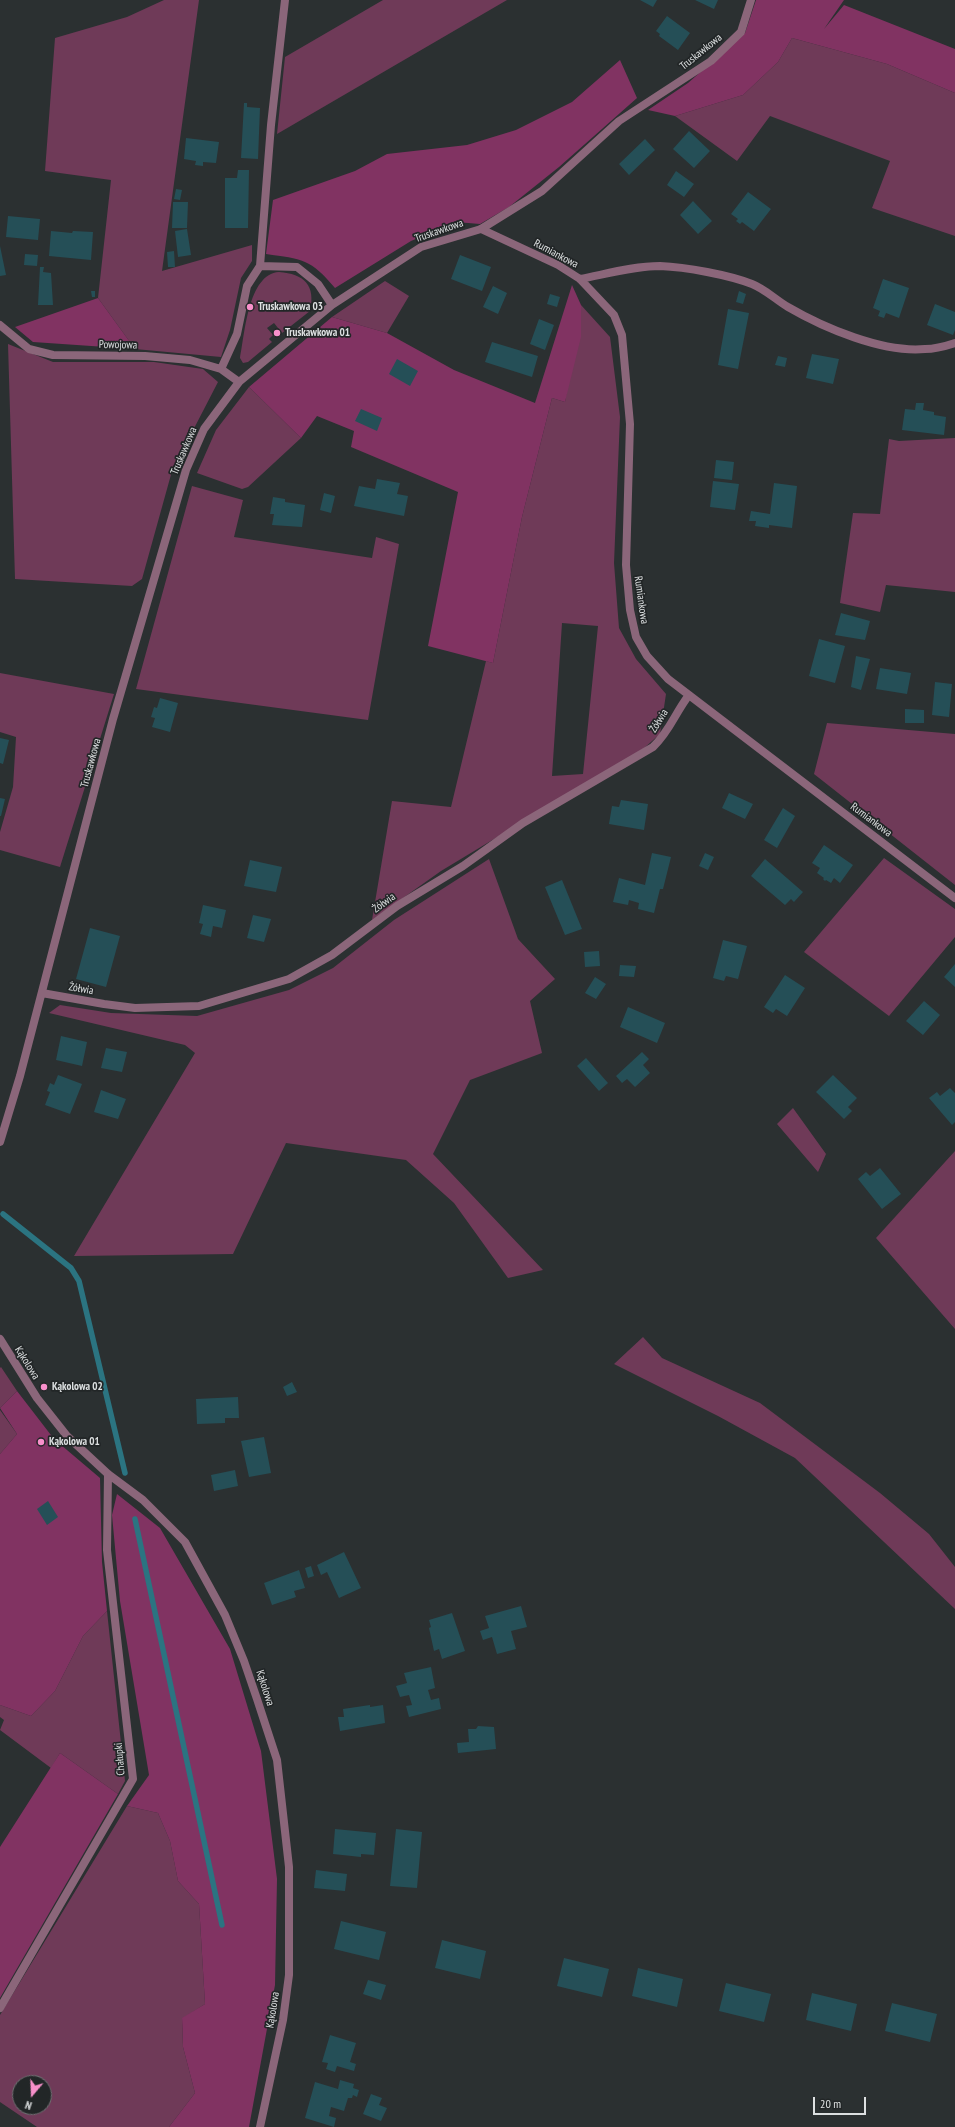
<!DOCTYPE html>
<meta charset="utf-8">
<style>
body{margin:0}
#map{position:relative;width:955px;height:2127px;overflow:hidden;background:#2b3031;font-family:"PT Sans Narrow",sans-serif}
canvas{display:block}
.north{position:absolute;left:12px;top:2075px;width:40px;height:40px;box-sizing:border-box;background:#222627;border:1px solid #6d7071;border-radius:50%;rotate:199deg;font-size:11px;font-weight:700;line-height:16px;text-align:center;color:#dde0e1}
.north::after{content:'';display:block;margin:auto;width:14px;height:18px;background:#f890cb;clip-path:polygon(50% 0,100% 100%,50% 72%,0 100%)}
.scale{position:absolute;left:813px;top:2097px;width:53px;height:18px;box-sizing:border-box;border:2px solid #dde0e1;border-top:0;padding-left:5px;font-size:12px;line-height:14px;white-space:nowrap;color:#dde0e1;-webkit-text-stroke:3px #222627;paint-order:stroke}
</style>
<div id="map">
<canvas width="955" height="2127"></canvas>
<div class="north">N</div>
<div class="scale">20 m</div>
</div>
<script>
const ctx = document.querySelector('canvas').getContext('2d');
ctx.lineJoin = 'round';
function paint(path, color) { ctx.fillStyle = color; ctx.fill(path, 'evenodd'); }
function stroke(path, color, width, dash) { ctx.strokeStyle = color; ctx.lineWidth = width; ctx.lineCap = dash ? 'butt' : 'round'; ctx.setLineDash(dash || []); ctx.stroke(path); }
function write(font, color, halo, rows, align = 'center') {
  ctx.font = font + ' "PT Sans Narrow",sans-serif'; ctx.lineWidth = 3.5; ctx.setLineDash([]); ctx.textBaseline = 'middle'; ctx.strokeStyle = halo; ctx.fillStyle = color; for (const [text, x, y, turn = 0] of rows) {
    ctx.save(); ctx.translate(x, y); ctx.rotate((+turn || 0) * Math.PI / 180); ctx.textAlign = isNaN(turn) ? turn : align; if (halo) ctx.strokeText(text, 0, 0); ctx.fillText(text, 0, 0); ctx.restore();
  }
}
const green = new Path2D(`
 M164,0H199L162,271L252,245V261L241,278L230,330L221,357L135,349L98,298L111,180L45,171L55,38L127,17Z
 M383,0H507L277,134L285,57Z
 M792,38L887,64L955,93V236L872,208L890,161L770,116L737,161L675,116L743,95L778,62Z
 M279,272C304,274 316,285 310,311L282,333L274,323L267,328L273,335L269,339L272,342L248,362L243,363L240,358C245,334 248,274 279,272Z
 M385,281L409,296L387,333L332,317Z
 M581,305L610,337L620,417L614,563L619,628L636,659L666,694L660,734L643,749L441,871L372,920L392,801L451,807L486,661L493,663L522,517L552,398L565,402ZM562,623L598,626L583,774L552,776Z
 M8,344L53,362H154L203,369L218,382L172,471L142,579L132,586L15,579Z
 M249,387L301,438L248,487L242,489L197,473L216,430Z
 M955,438V592L886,585L880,612L840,603L853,513L880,514L889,439L899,441Z
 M192,486L243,500L234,537L372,558L376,537L399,544L368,720L136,689Z
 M0,673L114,694L60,867L0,850V832L13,787L16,737L0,732Z
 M827,723L955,734V885L814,774Z
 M884,858L955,909V937L889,1016L804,952Z
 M489,859L518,939L555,979L530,1001L542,1053L470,1080L433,1154L543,1270L508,1278L454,1203L406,1160L286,1143L233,1254L74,1256L195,1053L185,1045L49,1013L60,1005L111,1013L197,1016L289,990L333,968L394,920Z
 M793,1108L826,1154L818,1172L777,1124Z
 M955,1151V1329L876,1238Z
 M643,1337L662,1358L760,1403L880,1493L929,1534L955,1567V1609L795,1458L718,1416L614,1364Z
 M1,1367L17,1391L0,1408V1368Z
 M0,1410L17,1434L0,1454Z
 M107,1611L125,1781L118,1794L60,1753L51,1768L0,1730L4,1720L0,1717V1705L31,1716L55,1691L83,1636Z
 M127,1806L158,1813L170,1841L178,1881L199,1904L205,2004L182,2019L183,2047L195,2093L169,2127H37L0,2102V2015ZM20,2083H44V2107H20Z`);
const forest = new Path2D(`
 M756,0H844L824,29L844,5L955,49V93L887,64L792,38L778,62L743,95L675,116L648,110L688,83L745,33Z
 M620,60L637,98L559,167L509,207L480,224L456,222L411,241L335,288C311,259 302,259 266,254L273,200L355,171L387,154L467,145L516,130L572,102Z
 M572,285L581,305V337L565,402L552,398L522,517L493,663L428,646L458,492L351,447L354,431L317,416L301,438L249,387L332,317L387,333L454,370L535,403Z
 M98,298L135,349L33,342L15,327Z
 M17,1391L54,1439L100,1478L102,1562L107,1611L83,1636L55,1691L31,1716L0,1705V1454L17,1434L0,1408Z
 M117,1494L160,1528L230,1649L261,1751L277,1879L275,1985L249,2127H169L195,2093L183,2047L182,2018L205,2004L199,1904L178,1881L170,1841L158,1813L127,1806L149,1775L120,1601L112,1515Z
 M60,1753L118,1794L0,1998V1847Z`);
const stream = new Path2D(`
 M3,1214L71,1268L79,1281L125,1473
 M135,1519L222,1925`);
const building = new Path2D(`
 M640,0H657L653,7Z
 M695,0H718L714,9Z
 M667,16L690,33L678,50L659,36L660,34L656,31Z
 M244,103H247V107L260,108L258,159L241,158Z
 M689,131L710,151L694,168L673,149Z
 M186,138L219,142L216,163L203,162V166L195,165L196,161L184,159Z
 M645,139L655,150L629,175L619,164Z
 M238,170H249L248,228H225V178H237Z
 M676,171L694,184L684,197L667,185Z
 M176,189L182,190L180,200L174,199Z
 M748,192L771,209L754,231L742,222L740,224L736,221L738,219L731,214Z
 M693,201L712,221L698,234L680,215Z
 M173,202H188L187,228H172Z
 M8,216L40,219L38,240L6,237Z
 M187,229L191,255L178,257L175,231Z
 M51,231L72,233L73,231L93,232L91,260L49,256Z
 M0,246L6,275L0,276Z
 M174,251L175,267H168L167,252Z
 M25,254L38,255L37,266L24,265Z
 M460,255L491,267L482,291L451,279Z
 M40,267H44L43,272L51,273L53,305H38Z
 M883,279L909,288L899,318L886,313L884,318L878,316L880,311L873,308Z
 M493,286L507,293L498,314L483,307Z
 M91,291H95V297H92Z
 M739,291L746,294L743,304L736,302Z
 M550,294L560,297L557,307L547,304Z
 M935,304L955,312V330L953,335L927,325Z
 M728,309L749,313L738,369L718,365Z
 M539,319L554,325L545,350L530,344Z
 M492,342L538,356L532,377L485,362Z
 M812,354L839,359L833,384L806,378Z
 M778,356L787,358L785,367L775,365Z
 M397,359L418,371L410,386L389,374Z
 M916,403H924L923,410L934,412V415L946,417L944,435L902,430L905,409L915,410Z
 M361,409L382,418L377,431L355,421Z
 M716,460L734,462L732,480L714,478Z
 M377,479L400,483L397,494L408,496L404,516L354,506L359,486L375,489Z
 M713,481L739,484L735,510L710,507Z
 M774,483L797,486L792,528L769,525V528L755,526L756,521H749L751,511L770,514Z
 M324,493L335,496L331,513L320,510Z
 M273,497L285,499V502L305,505L302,527L272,525L274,514H270Z
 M841,613L870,621L865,640L835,635Z
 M819,639L845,646L835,683L809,676Z
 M856,656L870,659L861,690L851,687Z
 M880,668L911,673L907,694L876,689Z
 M935,682L952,684L949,717L932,715Z
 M160,698L178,703L170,732L152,727L155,718L151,717L154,707L157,708Z
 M905,709L924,710V723H905Z
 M0,738L9,740L3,764L0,763Z
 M729,793L753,804L745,819L722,808Z
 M0,798L5,799L1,816H0Z
 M621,800L648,804L644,830L609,824L612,806L619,807Z
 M783,808L795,816L777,848L764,840Z
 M824,845L853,865L840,883L834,878L831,883L826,880L825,881L823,879L824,878L817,873L820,868L812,863Z
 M652,853L671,857L663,889H660L654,913L638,909L639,903L629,900L628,905L613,902L619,878L645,885Z
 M705,853L714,857L708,870L699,866Z
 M765,859L803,892L794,902L791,899L785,905L751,876Z
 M250,860L282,867L276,892L244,886Z
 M562,880L582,929L565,935L545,887Z
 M203,905L226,910L222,928L213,926L211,937L200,934L203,924L199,923Z
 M253,915L271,919L264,942L247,938Z
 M90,928L120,936L106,987L76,979Z
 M723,940L747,946L738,979L726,976L724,981L713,978Z
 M599,951L600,966L585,967L584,952Z
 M955,964V987L944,977Z
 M620,965L636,966L634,977L619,976Z
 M785,975L805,988L787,1016L776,1009L773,1013L764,1007Z
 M595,977L606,984L596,999L585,993Z
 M924,1001L940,1015L923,1035L906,1021Z
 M628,1007L665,1023L657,1043L620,1027Z
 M61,1036L87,1042L82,1066L56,1060Z
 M106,1048L127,1052L122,1072L101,1068Z
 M642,1052L649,1059L643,1065L650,1073L635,1087L627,1079L622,1083L616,1076Z
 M586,1058L608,1083L599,1091L577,1066Z
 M58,1075L82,1084L70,1114L45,1105L50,1092L47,1091L50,1083L54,1085Z
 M833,1075L857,1098L848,1107L852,1111L844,1119L816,1092Z
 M950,1088L955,1093V1122L952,1125L929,1098L937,1092L940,1096Z
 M101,1090L126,1099L118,1119L94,1112Z
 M880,1168L901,1194L882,1209L858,1179L866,1172L870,1176Z
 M292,1382L297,1392L287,1396L283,1387Z
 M238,1397L239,1418H225V1423L197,1424L196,1399Z
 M264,1437L271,1473L249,1477L241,1441Z
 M235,1470L238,1486L214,1491L211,1475Z
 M48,1501L58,1517L47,1525L37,1509Z
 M344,1552L361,1588L339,1598L327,1572L321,1575L317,1565Z
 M311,1566L314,1576L308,1578L305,1568Z
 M299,1570L305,1588L294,1591L296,1597L272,1605L264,1583Z
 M521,1606L527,1627L511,1631L516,1649L497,1654L492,1637L483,1640L480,1631L489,1628L485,1616Z
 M452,1613L465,1651L442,1659L439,1649L434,1651L429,1628L431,1627L429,1620Z
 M431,1667L435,1688L428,1690L431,1700L439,1698L441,1709L409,1717L406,1706L412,1705L409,1695L400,1697L396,1686L407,1683L404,1673Z
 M370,1705V1707L383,1705L385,1723L340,1731L338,1717H344L343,1709Z
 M478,1726L494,1727L496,1749L458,1753L457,1743L469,1742L468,1729H476Z
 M335,1829L376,1833L374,1855L361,1854V1857L333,1854Z
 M396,1829L422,1832L417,1888L390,1886Z
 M316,1870L347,1874L345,1891L314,1888Z
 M341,1921L386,1932L379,1960L334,1949Z
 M442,1940L486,1951L480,1979L435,1968Z
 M564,1958L609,1969L602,1997L557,1986Z
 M638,1968L683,1979L677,2007L632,1996Z
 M368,1980L386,1985L381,2000L363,1994Z
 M726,1983L771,1994L764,2022L719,2011Z
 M812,1993L857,2004L851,2031L806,2020Z
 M892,2003L937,2014L930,2042L885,2031Z
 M330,2035L356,2043L350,2062L356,2064L354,2071L337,2066L335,2072L326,2069L328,2063L322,2062Z
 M340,2080L354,2084L353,2088L359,2090L357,2097L353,2095L352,2098H348L344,2111L331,2107L329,2116L336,2118L334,2127L305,2118L315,2082L338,2089Z
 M371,2094L382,2098L379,2105L387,2108L381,2121L363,2114Z`);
const street = new Path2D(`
 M481,229L558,265L580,279L614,315L622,335L630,424L626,565L630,610L636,637L647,656L668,679L955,898
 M260,266L271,125L285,0
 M580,279C606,274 634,266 660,266C686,267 729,275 752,284C765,289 776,300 788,307C824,328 883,353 925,349C935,349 946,346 955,343
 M0,325L29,349L53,355L145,356L190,360L221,369L239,382
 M221,369L237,334L247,286L260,266L297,267L318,284L332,305
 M42,993L104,1004L135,1008L199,1006L289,979L332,955L397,906L463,866L523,823L653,747C670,731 675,713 689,695
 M0,1142L20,1076L113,719L186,470L204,429L239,382L332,305L421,247L481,229L542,191L619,121L711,61L741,32L751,0
 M0,1339L37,1398L67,1436L108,1474L143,1500L185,1542L225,1615L244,1661L257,1699L277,1760L289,1867V1975L283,2020L260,2127
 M0,2008L133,1779L107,1550L108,1474`);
const markers = [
 [250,307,4,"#f890cb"],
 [277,333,4,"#f890cb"],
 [44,1387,4,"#f890cb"],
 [41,1442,4,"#f890cb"]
];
const streetNames = [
 ["Truskawkowa",701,52,-39],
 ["Truskawkowa",439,231,-19],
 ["Rumiankowa",556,254,28],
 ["Powojowa",118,345,1],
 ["Truskawkowa",184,451,-67],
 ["Rumiankowa",641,600,82],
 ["Żółwia",659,721,-58],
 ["Truskawkowa",91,763,-75],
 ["Rumiankowa",871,820,37],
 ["Żółwia",384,903,-36],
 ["Żółwia",81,989,10],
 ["Kąkolowa",27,1363,58],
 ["Kąkolowa",265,1688,72],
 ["Chałupki",120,1759,-95],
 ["Kąkolowa",273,2010,-81]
];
const poiNames = [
 ["Truskawkowa 03",258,307],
 ["Truskawkowa 01",285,333],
 ["Kąkolowa 02",52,1387],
 ["Kąkolowa 01",49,1442]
];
paint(green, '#6f3a58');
paint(forest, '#813362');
stroke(stream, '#2b7481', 5.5);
paint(building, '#254f57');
stroke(street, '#8b667a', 8);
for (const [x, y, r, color] of markers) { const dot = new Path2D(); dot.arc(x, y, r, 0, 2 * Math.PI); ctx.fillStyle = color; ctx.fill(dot); stroke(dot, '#222627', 1.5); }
write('11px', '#dde0e1', '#222627', streetNames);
write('bold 11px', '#dde0e1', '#222627', poiNames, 'left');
</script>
